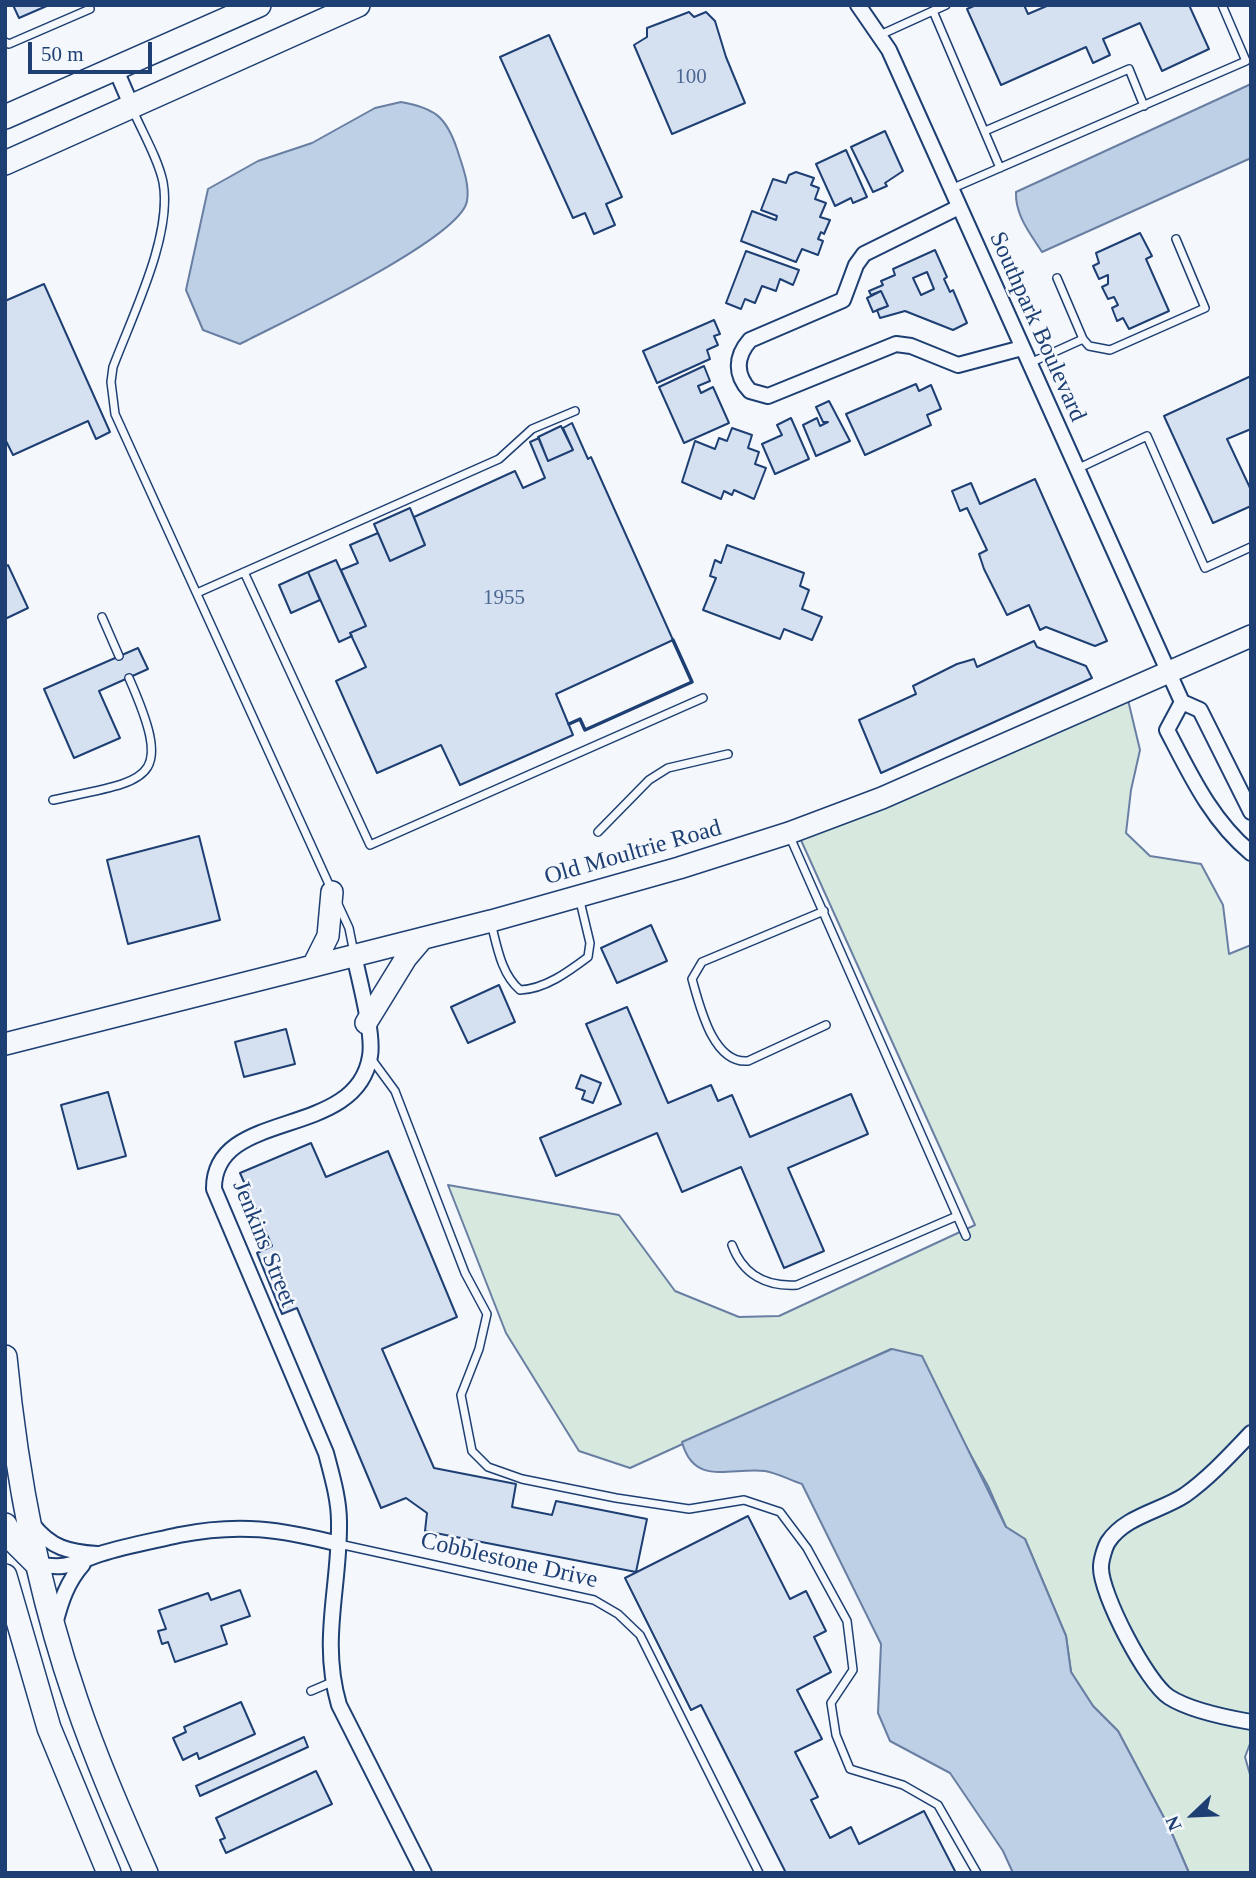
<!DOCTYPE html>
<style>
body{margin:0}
#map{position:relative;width:1256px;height:1878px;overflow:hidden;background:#f4f7fb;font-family:Georgia,serif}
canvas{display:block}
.frame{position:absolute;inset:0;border:7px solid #1d3f73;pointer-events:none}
.north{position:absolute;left:1158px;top:1780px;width:70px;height:70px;-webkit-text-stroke:5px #f4f7fb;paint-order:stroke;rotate:247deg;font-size:19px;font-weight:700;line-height:28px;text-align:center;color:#1d3f73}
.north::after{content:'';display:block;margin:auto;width:24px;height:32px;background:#1d3f73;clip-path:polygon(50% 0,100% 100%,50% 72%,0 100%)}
.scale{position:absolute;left:28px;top:42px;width:124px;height:32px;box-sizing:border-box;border:4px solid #1d3f73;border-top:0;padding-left:9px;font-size:21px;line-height:24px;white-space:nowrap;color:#1d3f73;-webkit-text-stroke:5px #f4f7fb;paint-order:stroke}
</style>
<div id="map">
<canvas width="1256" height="1878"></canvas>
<div class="frame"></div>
<div class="north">N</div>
<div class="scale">50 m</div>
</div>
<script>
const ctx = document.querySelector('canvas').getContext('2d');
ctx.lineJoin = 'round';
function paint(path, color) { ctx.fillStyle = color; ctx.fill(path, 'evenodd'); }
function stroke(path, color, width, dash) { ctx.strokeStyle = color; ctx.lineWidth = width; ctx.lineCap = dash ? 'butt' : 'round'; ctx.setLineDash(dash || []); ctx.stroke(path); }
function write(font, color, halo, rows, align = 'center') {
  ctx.font = font + ' Georgia,serif'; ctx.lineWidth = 5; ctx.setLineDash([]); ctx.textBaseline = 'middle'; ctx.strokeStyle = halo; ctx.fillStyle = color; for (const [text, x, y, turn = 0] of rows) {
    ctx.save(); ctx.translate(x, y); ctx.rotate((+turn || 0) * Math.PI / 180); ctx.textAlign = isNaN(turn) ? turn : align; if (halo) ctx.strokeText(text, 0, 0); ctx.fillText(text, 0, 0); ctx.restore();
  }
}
const green = new Path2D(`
 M1128,700L1140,750L1131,790L1126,833L1150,856L1201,864L1223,905L1229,954L1251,945V1741L1245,1757L1251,1778V1873H1189L1170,1829L1118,1731L1093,1706L1071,1672L1066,1636L1025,1539L1006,1527L988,1486L959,1434L891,1349L630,1468L579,1451L506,1333L448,1185L619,1215L675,1291L739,1317L779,1316L975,1225L800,838Z`);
const water = new Path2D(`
 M1251,84V158L1042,252C1030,233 1015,215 1016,192Z
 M401,102C434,108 446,116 457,149C462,165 470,184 467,201C461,239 280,323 240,344L203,330L186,290L208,189L258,161L312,143L375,108Z
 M892,1349L922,1356L1006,1527L1025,1539L1066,1636L1071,1672L1093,1706L1118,1731L1170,1829L1189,1873H1013L1003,1851L950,1773L890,1741L878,1713L881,1644L802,1484C790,1480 777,1473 765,1471C731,1467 694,1487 682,1442Z`);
const building = new Path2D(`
 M13,5H49L19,18Z
 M976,5H1024L1028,14L1049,5H1189L1209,49L1162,71L1140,23L1103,39L1110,55L1093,63L1086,47L1001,85L967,9Z
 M689,12L694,17L706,12L715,21L726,57L745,103L672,134L634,45L647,37V28Z
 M549,35L622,197L606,204L615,225L594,234L585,213L573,218L500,57Z
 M885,131L903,171L885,183L887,186L873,192L851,147Z
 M846,150L867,197L853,203L851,198L835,206L816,164Z
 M796,172L814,178L811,185L819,188L815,199L826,203L820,217L830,220L824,234L821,232L818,239L823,241L818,255L802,249L796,262L741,241L752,211L776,220L777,216L761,210L773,179L786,183L789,175Z
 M1140,233L1152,256L1146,259L1169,311L1129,329L1123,318L1117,321L1112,308L1118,305L1114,297L1108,299L1102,287L1108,284V275L1099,279L1093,266L1099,263L1096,253Z
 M935,250L947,277L944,279L950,292L953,290L967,323L953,330L905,311L880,318L877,310L888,306L881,291L871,295L869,291L883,285L881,281L895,275L893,269Z
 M746,251L799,270L793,285L780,279L776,291L762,286L755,303L745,299L741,309L726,303Z
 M927,272L934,289L921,295L913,278Z
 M44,284L110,432L96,439L88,421L13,455L5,439V301Z
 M881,291L888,306L873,312L867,298Z
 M714,320L720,334L714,336L718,345L707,350L710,359L657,383L643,351Z
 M704,366L710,381L698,386L701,393L713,387L729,423L684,443L659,387Z
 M1251,376V429L1227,439L1251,490V506L1213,523L1164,416Z
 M916,384L919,391L931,385L941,409L927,415L931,425L865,455L846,414Z
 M829,401L850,441L816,456L803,425L817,418L820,426L828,422H823L816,407Z
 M791,418L809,459L775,474L762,444L782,435L777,425Z
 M572,423L588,459L591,457L673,640L556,694L573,735L460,785L441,745L377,773L336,681L366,667L350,633L366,626L341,570L358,563L350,545L378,533L390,561L425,545L414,517L515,471L523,488L545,478L530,442L539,438L548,461L573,450L563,428Z
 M561,426L573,450L548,461L538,437Z
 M732,428L752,435L748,448L759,452L755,464L766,468L754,499L734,490L732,495L724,491L721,499L682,482L695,441L715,449L719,438L727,441Z
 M1035,479L1107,641L1095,646L1046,627L1040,630L1029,605L1007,615L984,569L979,554L987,550L967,508L960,511L952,491L971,483L980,504Z
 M410,508L425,545L390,561L374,524Z
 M727,545L804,573L800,586L809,590L802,609L822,617L812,640L784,629L780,639L703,610L716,578L710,576L715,560L721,563Z
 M336,560L366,626L350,633L352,636L339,642L308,572Z
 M8,565L28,608L5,619V567Z
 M308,572L320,600L291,613L279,585Z
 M1034,641L1037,647L1086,666L1092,678L881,773L859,720L916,694L913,686L957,664L974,659L977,667Z
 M138,648L148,669L99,691L120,738L74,758L44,689Z
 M199,836L220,920L128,944L107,860Z
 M651,925L667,961L617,983L601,948Z
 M499,985L515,1022L468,1043L451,1007Z
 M627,1007L668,1103L711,1085L718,1101L732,1095L750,1137L851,1094L868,1134L788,1168L824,1251L784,1268L741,1167L682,1192L657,1133L556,1176L540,1138L621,1104L586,1024Z
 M286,1029L295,1064L244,1077L235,1042Z
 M581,1075L601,1083L593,1103L582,1099L585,1091L576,1088Z
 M108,1092L126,1156L78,1169L61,1105Z
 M311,1143L326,1177L388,1151L457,1317L382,1349L434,1468L516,1484L512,1507L552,1515L556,1501L647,1519L636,1572L425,1531L427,1513L406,1498L381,1508L297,1308L282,1314L257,1253L272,1246L240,1173Z
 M748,1516L790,1599L806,1591L826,1631L814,1637L831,1672L797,1690L822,1739L795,1752L818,1797L811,1800L830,1838L851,1827L859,1844L924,1811L956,1873H786L701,1705L691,1710L625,1578Z
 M240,1590L250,1616L221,1626L227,1644L175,1662L168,1642L162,1644L158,1631L166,1629L159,1610L208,1593L211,1600Z
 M241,1702L255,1734L199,1759L197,1753L183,1760L173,1738L186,1732L184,1727Z
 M304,1737L308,1747L200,1796L196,1786Z
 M316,1771L332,1804L226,1853L220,1840L225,1838L216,1818Z`);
const lane = new Path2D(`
 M933,11L1000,168
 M880,35L946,5
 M5,42L9,44L90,9
 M132,108C142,132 158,158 163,182C173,235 132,316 113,367L111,382L115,414L332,891
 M985,131L1129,69L1144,106
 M951,189L1246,61L1222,5
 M1057,278L1083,339L1089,346L1110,350L1205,308L1176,239
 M1030,363L1083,339
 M1077,469L1147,436L1205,568L1251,547
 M244,572L370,845L703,698
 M197,593L499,459L532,429L575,411
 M102,617L119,656
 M53,800C151,779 175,783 129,678
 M598,832L649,780L668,768L728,754
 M790,837L966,1236
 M337,902L349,928L354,953
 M824,911L702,962L692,979C700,1007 713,1064 748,1061L826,1025
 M491,923C497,946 501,974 520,990C545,989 568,972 588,957L590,943L579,897
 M370,1057L395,1091L465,1273L487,1314L479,1349L461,1395L472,1451L488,1467L522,1479L616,1498L689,1509L744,1500L780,1512L807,1548L847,1621L853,1670L831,1703L836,1735L850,1769L903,1785L938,1805L977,1873
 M732,1245C743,1275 767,1287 797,1285L957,1216
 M339,1544L594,1600L618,1614L640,1635L759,1873
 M311,1691L332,1682`);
const street = new Path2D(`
 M858,5L889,50L1182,702
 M116,70L132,107
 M959,207L864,254L856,265L843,300L750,340C735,357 735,375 750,391L768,396L896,344L911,346L958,365L1022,348
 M1182,702L1167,730C1190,774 1211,820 1251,853
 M1182,702L1200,710L1251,812
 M354,955C359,979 374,1034 370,1056C357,1141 213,1107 214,1189L326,1453C332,1476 339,1499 339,1522C340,1587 320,1640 339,1705L424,1873
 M1251,1433C1230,1455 1210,1477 1185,1495C1161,1511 1125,1516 1108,1542C1105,1547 1101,1560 1101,1567C1100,1593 1147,1683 1169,1697C1189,1710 1228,1718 1251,1722
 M33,1525C51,1548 69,1552 97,1554
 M37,1564C67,1570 73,1563 100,1554C125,1546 153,1541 179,1535C239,1523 280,1529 339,1544
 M55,1624C61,1601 67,1582 83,1564`);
const secondary = new Path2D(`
 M313,966L328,936L332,892
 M366,1023L406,958L423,938
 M5,1044L491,921L679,868L789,833L882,798L1251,636`);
const primary = new Path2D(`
 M5,117L259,5
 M5,163L358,5
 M5,1357C16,1473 38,1590 76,1700C96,1759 121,1816 146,1873
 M5,1525L14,1541L37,1564
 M5,1576L49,1728L109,1873`);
const wall = new Path2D(`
 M569,724L580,719L585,730L692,682L673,640`);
const numberNames = [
 ["100",691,77],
 ["1955",504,598]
];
const streetNames = [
 ["Southpark Boulevard",1037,327,66],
 ["Old Moultrie Road",633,853,-16],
 ["Jenkins Street",264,1244,68],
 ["Cobblestone Drive",509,1561,13]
];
paint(green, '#d7e8df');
stroke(green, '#687fa3', 2);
paint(water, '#bed0e5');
stroke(water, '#687fa3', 2);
paint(building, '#d5e0f0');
stroke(building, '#1d3f73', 2);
stroke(lane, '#1d3f73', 10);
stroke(street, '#1d3f73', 18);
stroke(secondary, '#1d3f73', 24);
stroke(primary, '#1d3f73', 26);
stroke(lane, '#f4f7fb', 7);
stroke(street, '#f4f7fb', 14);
stroke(secondary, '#f4f7fb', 21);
stroke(primary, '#f4f7fb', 23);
stroke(wall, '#1d3f73', 3.5);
write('21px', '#4b6792', null, numberNames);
write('24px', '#1d3f73', '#f4f7fb', streetNames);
</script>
